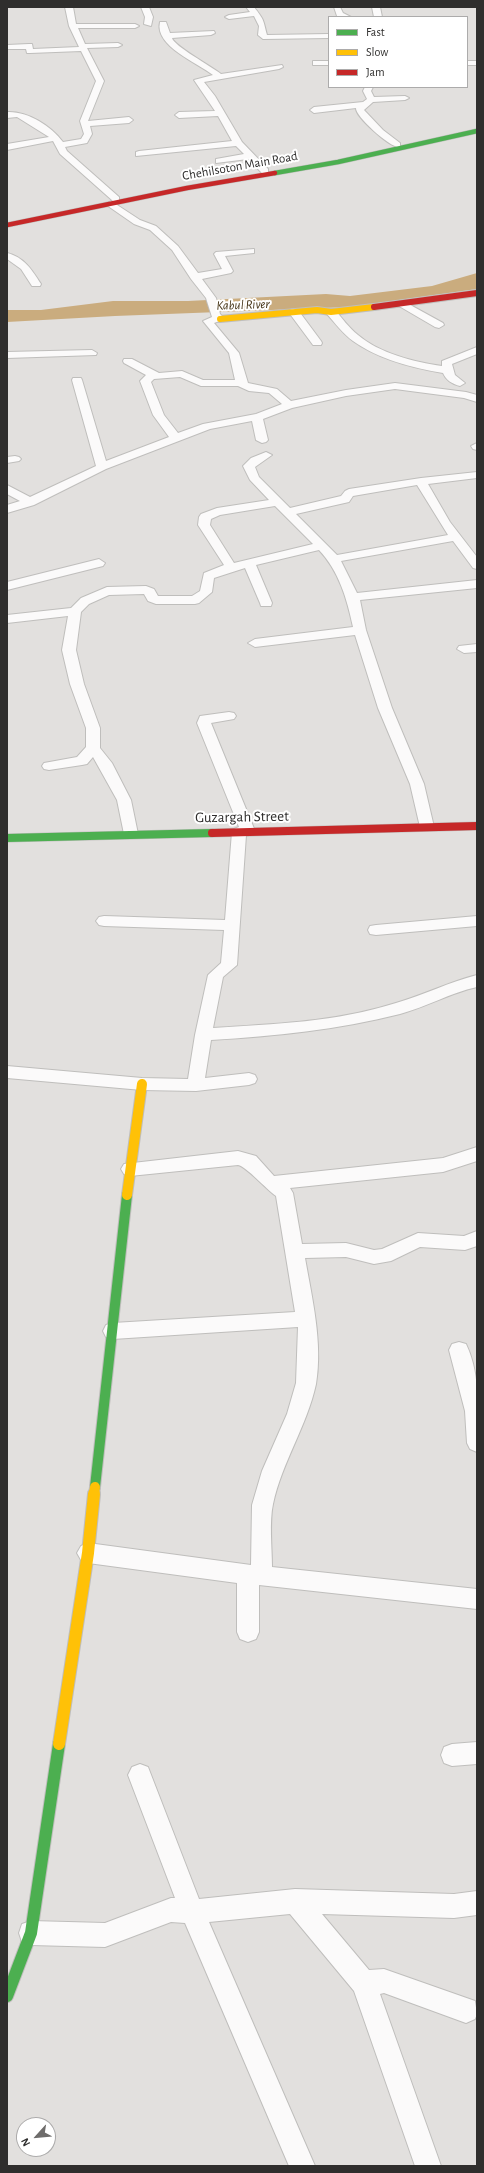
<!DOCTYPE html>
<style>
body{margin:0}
#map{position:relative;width:484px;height:2173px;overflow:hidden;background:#e2e0de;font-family:"Alegreya Sans",sans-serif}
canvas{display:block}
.frame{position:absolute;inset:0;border:8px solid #2f2e2d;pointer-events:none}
.legend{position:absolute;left:328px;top:16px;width:140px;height:72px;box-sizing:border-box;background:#fff;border:1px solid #acabab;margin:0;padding:5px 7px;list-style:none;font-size:12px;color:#2f2e2d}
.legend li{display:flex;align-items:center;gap:8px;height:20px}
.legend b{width:20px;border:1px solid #acabab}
.north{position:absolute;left:16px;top:2117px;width:40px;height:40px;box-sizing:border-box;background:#fff;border:1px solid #acabab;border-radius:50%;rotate:243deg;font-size:11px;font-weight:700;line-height:16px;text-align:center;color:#2f2e2d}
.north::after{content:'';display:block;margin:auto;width:14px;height:18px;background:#6e6c6b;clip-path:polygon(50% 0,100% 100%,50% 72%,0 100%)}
</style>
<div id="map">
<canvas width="484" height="2173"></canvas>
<div class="frame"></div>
<ul class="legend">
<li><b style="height:5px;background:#4caf50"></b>Fast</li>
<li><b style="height:5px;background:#ffc107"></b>Slow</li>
<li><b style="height:5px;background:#c62828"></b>Jam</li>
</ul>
<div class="north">N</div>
</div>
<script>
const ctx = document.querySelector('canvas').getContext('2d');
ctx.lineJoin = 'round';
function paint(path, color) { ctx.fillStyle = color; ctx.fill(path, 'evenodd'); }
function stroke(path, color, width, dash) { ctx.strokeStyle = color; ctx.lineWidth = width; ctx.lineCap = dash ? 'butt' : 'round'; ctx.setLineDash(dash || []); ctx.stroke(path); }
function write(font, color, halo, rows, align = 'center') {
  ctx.font = font + ' "Alegreya Sans",sans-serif'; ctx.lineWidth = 4; ctx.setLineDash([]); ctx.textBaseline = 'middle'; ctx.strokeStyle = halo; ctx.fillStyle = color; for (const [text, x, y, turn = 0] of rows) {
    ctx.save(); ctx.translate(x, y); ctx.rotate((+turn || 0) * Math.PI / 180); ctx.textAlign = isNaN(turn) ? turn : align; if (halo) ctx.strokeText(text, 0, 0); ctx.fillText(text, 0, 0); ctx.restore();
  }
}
const water = new Path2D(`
 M477,273V289L349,307L115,316L7,322V310H41L113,301H188L326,294L350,296L432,286Z`);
const street = new Path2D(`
 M65,7H73L76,24H135L139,26L135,28H78L85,44L118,43L122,45L118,47L87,48L104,81L88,121L129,117L133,120L129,123L90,126L92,134L87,143L65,147L67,151L119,197V201H113L60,154L53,141L7,150V144L49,137L17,117L7,118V112C28,111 51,126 63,142L81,139L84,134L80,121L96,81L81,51L30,53H27L26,49H7V45L29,44H32L33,49L79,47L69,26Z
 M141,7H149L153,17L151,26L144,24L145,17Z
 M246,7H254C265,21 263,20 267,35L329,34V38L263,39L258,35L259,26L254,16L229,19L225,17L229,15L250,12Z
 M334,7H340L343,13L351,17L337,16Z
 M372,7H380L382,17H374Z
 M160,22H166L170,33L214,31L215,33L211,35L172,38C174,46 211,66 221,74L282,65L283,67L279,69L204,82L215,96L242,142L268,169V173H262L248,159L216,163V159L244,154L236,146L136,156V152L139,151L232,141L218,116L179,118L175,115L179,112L215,111L194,80L213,75C198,63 154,46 160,22Z
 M313,61H329V65H313Z
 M467,61H477V65H467Z
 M365,87H373L371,91L374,97L405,96L409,98L405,100L373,102L364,110L383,130L400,143V147C391,149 355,116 356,108L314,113L310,110L314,107L363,102L367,99L363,91Z
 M111,201L140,220L156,226L178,246L198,273L222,269L214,254L216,252L254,249V253L225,256L233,271L231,273L202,279L216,298L220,314L225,319L214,323L239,353L248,383L277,389L291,401L346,390L395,383L466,392L477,395V402L464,398L395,389L346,396L292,408L263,419L268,440L266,442L262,443L256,440L252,421L210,429L106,469L34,505L7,513V505L20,501L7,494V485L30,497L96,466L72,380L73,378H81L82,380L106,461L169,437L153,415L140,381L146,375L124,363L123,361L124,359H132L159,373L182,371L203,380H235L229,353L203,321L212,317L206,298L191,279L172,250L150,230L134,224L108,206L106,204ZM180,377L201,386H238L249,391L269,393L282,404L256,414L203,424L178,433L164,415L151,382L154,379Z
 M7,253C24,257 32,270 41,284L40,286H32L21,269L7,259Z
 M403,301L443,323L444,325L439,328L435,327L399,306V302Z
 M294,309L298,310L321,341L322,343L321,345H313L290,314V310Z
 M331,309L335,310C342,318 349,328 358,335C379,353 414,362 442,366V361L477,347V354L452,364L455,375L465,383L460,386C452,384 446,380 443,373C413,368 378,359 353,341C343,334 335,323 327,314V310Z
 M92,350L97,353L96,355L7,358V352Z
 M477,443V450L473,449L471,446Z
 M266,452L272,455L255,467L259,477L290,508L341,496L345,491L349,489L421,478L477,472V478L428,484L450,522L477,557V569L473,568L453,541L341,561L357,593L477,580V588L360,600L366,630L392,708L424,784L434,827L432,830H422L420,827L410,784L378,708L355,635L255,647L248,643L255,639L353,627C347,599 339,571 319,550L256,565L272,603L271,606H261L260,603L245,568L214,578L212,592L199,603L195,604H156L148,601L144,594L109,595L89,604L81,612L76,650L84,684L100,728V748L112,763L131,800L138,834L136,837H126L124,834L117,800L93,757L87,764L82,765L49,770L44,769L42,766L44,763L77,757L86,747V728L70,684L62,650L68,616L7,623V615L71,608L81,598L107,587L146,586L154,589L158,596H192L200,591L204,573L224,565L198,525L199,517L201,514L217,508L269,500L250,480L243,466L251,458ZM417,485L448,535L337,555L296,514L349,502L353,496ZM275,506L313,544L234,563L210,525L211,519L220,515Z
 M15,456L19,457L21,459L19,461L7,463V457Z
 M99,559L105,563L103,566L7,590V582Z
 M477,644V652L464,653L457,649L459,646Z
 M229,712L234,713L236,716L234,719L211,723L255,831L253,834L246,835L237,965L223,977L213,1028C274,1024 337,1022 396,1003C424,995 449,982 477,975V987C450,993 426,1007 400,1014C337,1030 275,1036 211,1040L205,1078L249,1073L255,1075L257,1079L255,1083L249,1085L196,1091L142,1090L7,1078V1066L142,1078L188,1079L195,1035L208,975L221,963L224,930L104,926L99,925L96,921L99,917L104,916L225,920L232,832L234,829L239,827L197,723L200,716Z
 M477,916V926L376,935L370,934L368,930L370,926L376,925Z
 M477,1147V1161L443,1172L290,1188L293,1193L302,1244L346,1243L374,1250L382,1249L418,1233L464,1236L477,1231V1246L465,1250L420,1247L391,1261L374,1264L346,1257L305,1258C312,1298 323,1343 316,1384C307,1426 282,1462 273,1504C269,1522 272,1548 272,1567L477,1589V1609L259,1585V1632L256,1639L248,1642L240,1639L237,1632V1583L88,1563L81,1560L77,1553L81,1546L88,1543L251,1565L252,1505L262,1471L287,1414L296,1383L298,1327L113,1339L106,1337L103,1331L106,1325L113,1323L295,1312L276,1196C266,1189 247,1167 238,1165L130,1176L124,1174L121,1169L124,1164L238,1151L256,1156L274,1176L443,1158Z
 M459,1342L466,1344C482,1377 477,1416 477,1452L470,1449L467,1443L465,1411L449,1350L452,1344Z
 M477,1742V1764L452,1766L444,1763L441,1755L444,1747L452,1744Z
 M140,1764L148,1767L199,1899L295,1889L454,1894L477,1891V1915L454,1918L322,1914L369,1970L384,1969L475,2001L477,2014L475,2019L466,2023L384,1993L380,1994L441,2166H415L354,1991L290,1914L209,1922L315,2166H289L185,1923L171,1922L105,1947L31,1945L22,1942L19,1933L22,1924L31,1921L105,1923L171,1898H175L128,1775L132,1767Z`);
const fastFar3 = new Path2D(`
 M275,173L338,162L477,131`);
const fastFar2 = new Path2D(`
 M7,838L212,833`);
const fastFar1 = new Path2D(`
 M95,1487L127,1195`);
const fast = new Path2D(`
 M7,1996L31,1933L59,1744`);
const slowFar2 = new Path2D(`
 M220,319L317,310L331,312L374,307`);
const slowFar1 = new Path2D(`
 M127,1195L142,1084
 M94,1495L95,1487`);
const slow = new Path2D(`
 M59,1744L88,1553L94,1494`);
const jamFar2 = new Path2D(`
 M7,225L187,188L275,173`);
const jamFar1 = new Path2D(`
 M374,307L477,293`);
const jam = new Path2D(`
 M212,833L477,826`);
const farStreetnames = [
 ["Chehilsoton Main Road",240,166,-10]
];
const farWaternames = [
 ["Kabul River",243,305,-2]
];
const streetNames = [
 ["Guzargah Street",242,817,-1]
];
paint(water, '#caac7e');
stroke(street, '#bfbebc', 2);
stroke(fastFar3, '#bfbebc', 5.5);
stroke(fastFar2, '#bfbebc', 9);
stroke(fastFar1, '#bfbebc', 12);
stroke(fast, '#bfbebc', 14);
stroke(slowFar2, '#bfbebc', 8);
stroke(slowFar1, '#bfbebc', 12);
stroke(slow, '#bfbebc', 14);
stroke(jamFar2, '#bfbebc', 5.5);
stroke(jamFar1, '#bfbebc', 8);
stroke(jam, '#bfbebc', 9);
paint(street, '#fbfafa');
stroke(fastFar3, '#4caf50', 4.5);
stroke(fastFar2, '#4caf50', 8);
stroke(fastFar1, '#4caf50', 10);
stroke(fast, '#4caf50', 12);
stroke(slowFar2, '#ffc107', 6);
stroke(slowFar1, '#ffc107', 10);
stroke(slow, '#ffc107', 12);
stroke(jamFar2, '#c62828', 4.5);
stroke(jamFar1, '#c62828', 6);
stroke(jam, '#c62828', 8);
write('13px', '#2f2e2d', '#fff', farStreetnames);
write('italic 13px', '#402e10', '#fff', farWaternames);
write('15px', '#2f2e2d', '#fff', streetNames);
</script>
